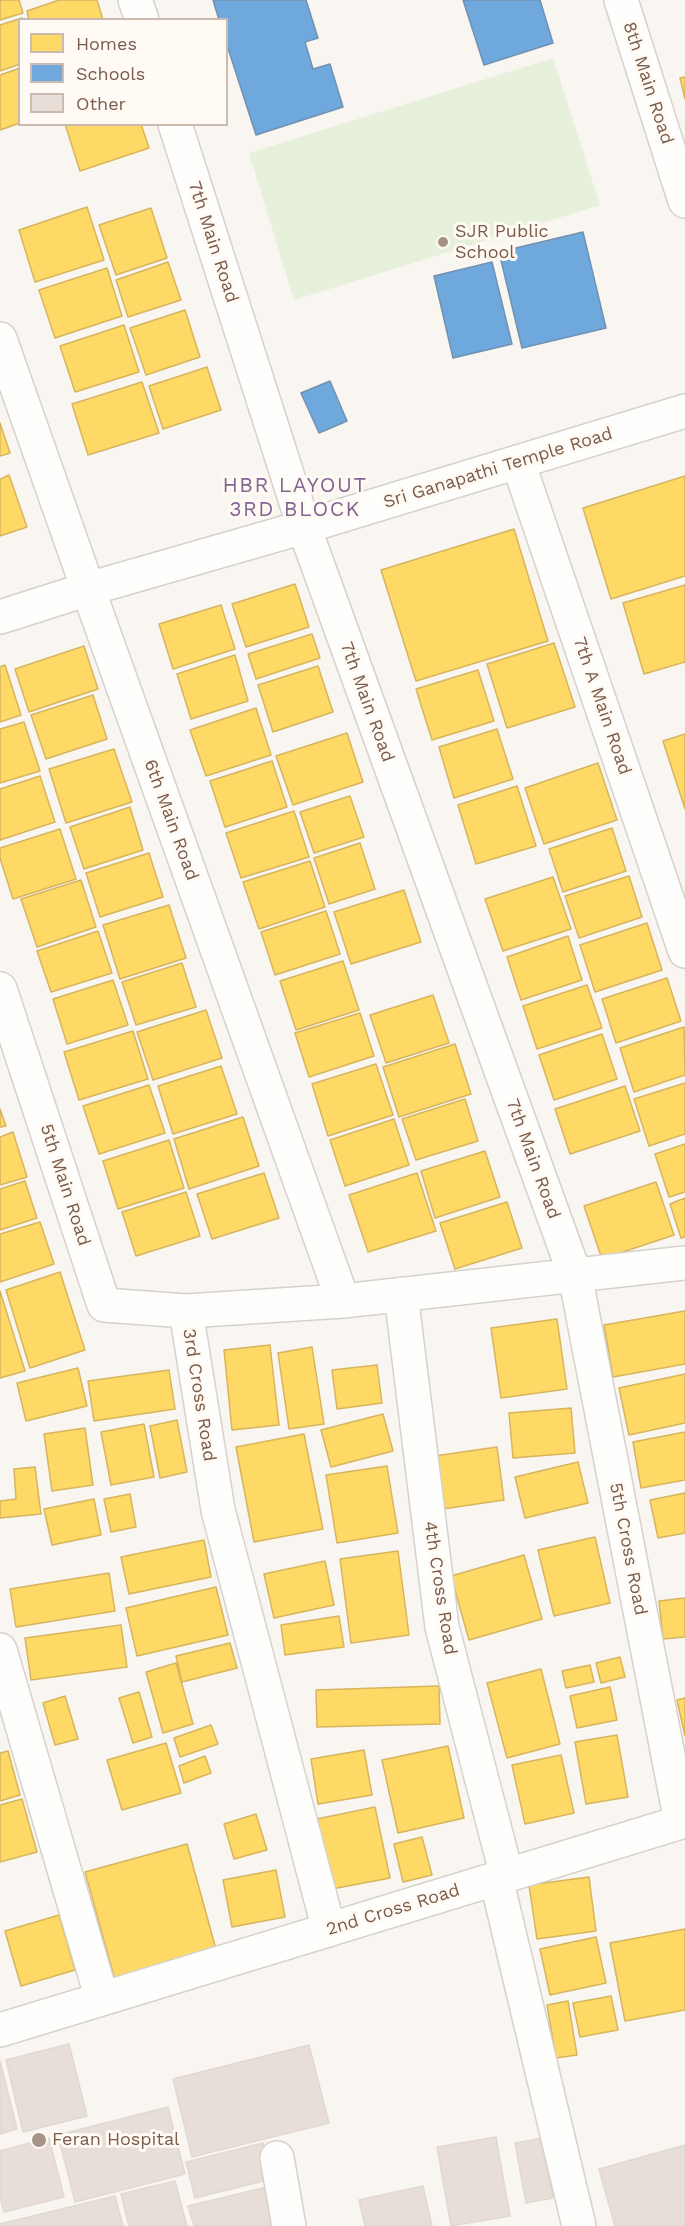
<!DOCTYPE html>
<style>
body{margin:0}
#map{position:relative;width:685px;height:2226px;overflow:hidden;background:#f9f5f0;font-family:"Work Sans",sans-serif}
canvas{display:block}
.legend{position:absolute;left:18px;top:18px;width:210px;height:108px;box-sizing:border-box;background:#fffaf3;border:2px solid #cabbb1;margin:0;padding:8px 10px;list-style:none;font-size:18px;color:#7a5c4d}
.legend li{display:flex;align-items:center;gap:12px;height:30px}
.legend b{width:30px;border:2px solid #cabbb1}
</style>
<div id="map">
<canvas width="685" height="2226"></canvas>
<ul class="legend">
<li><b style="height:16px;background:#ffd966"></b>Homes</li>
<li><b style="height:16px;background:#6fa8dc"></b>Schools</li>
<li><b style="height:16px;background:#e6ded7"></b>Other</li>
</ul>
</div>
<script>
const ctx = document.querySelector('canvas').getContext('2d');
ctx.lineJoin = 'round';
function paint(path, color) { ctx.fillStyle = color; ctx.fill(path, 'evenodd'); }
function stroke(path, color, width, dash) { ctx.strokeStyle = color; ctx.lineWidth = width; ctx.lineCap = dash ? 'butt' : 'round'; ctx.setLineDash(dash || []); ctx.stroke(path); }
function write(font, color, halo, rows, align = 'center') {
  ctx.font = font + ' "Work Sans",sans-serif'; ctx.lineWidth = 6; ctx.setLineDash([]); ctx.textBaseline = 'middle'; ctx.strokeStyle = halo; ctx.fillStyle = color; for (const [text, x, y, turn = 0] of rows) {
    ctx.save(); ctx.translate(x, y); ctx.rotate((+turn || 0) * Math.PI / 180); ctx.textAlign = isNaN(turn) ? turn : align; if (halo) ctx.strokeText(text, 0, 0); ctx.fillText(text, 0, 0); ctx.restore();
  }
}
const green = new Path2D(`
 M553,58L600,205L294,300L249,153Z`);
const homes = new Path2D(`
 M0,0H19L23,13L0,20Z
 M59,0H97L103,20H29L27,11Z
 M22,18L20,20V64L0,71V25Z
 M20,68V123L0,130V75Z
 M685,77V99L680,78Z
 M65,124H141L149,148L80,171Z
 M87,207L104,260L35,282L19,230Z
 M151,208L167,258L116,275L99,225Z
 M168,262L181,300L128,317L116,280Z
 M107,268L122,316L55,338L39,290Z
 M185,310L200,357L146,375L130,328Z
 M124,325L139,372L75,392L60,346Z
 M207,367L221,410L163,429L149,386Z
 M142,382L159,433L88,455L72,404Z
 M0,423L10,453L0,456Z
 M9,475L27,527L0,536V479Z
 M685,476V576L611,599L583,508Z
 M514,529L548,641L416,681L381,570Z
 M295,584L309,627L246,647L232,604Z
 M685,585V662L644,674L623,603Z
 M221,605L235,649L173,669L159,624Z
 M312,634L320,658L256,679L248,654Z
 M554,643L575,707L507,728L487,664Z
 M84,646L98,689L29,712L15,669Z
 M235,655L248,701L191,719L177,674Z
 M5,665L21,715L0,722V667Z
 M318,666L333,712L273,732L258,685Z
 M478,670L494,721L432,740L416,689Z
 M93,695L107,739L46,759L31,715Z
 M256,708L271,755L206,776L190,730Z
 M24,722L40,771L0,783V729Z
 M497,729L513,779L454,798L439,747Z
 M347,733L363,782L293,805L276,756Z
 M685,734V809L663,741Z
 M114,749L132,802L66,823L49,769Z
 M272,761L287,807L225,827L210,781Z
 M598,763L617,820L544,844L525,788Z
 M40,776L55,822L0,840V789Z
 M517,786L536,846L476,864L458,805Z
 M350,796L364,837L314,853L300,812Z
 M130,807L143,850L84,869L70,827Z
 M294,811L309,857L241,878L226,833Z
 M612,828L626,871L563,892L549,849Z
 M60,829L76,879L13,899L0,858V848Z
 M360,843L375,889L329,904L314,858Z
 M149,853L163,897L100,917L86,873Z
 M310,861L325,907L259,929L243,882Z
 M629,876L642,917L579,938L565,896Z
 M553,877L571,929L503,951L485,899Z
 M81,880L96,927L37,947L21,899Z
 M404,890L421,942L351,964L334,912Z
 M169,905L186,958L120,979L103,925Z
 M326,911L340,954L275,975L261,932Z
 M647,923L662,970L595,992L580,945Z
 M98,931L112,973L51,992L37,951Z
 M568,936L582,980L521,1000L507,957Z
 M343,961L359,1010L296,1030L280,981Z
 M182,963L196,1007L136,1025L122,982Z
 M667,978L681,1021L616,1043L602,999Z
 M113,980L128,1025L67,1044L53,999Z
 M587,985L602,1028L537,1049L523,1006Z
 M433,995L449,1043L386,1063L370,1015Z
 M206,1010L222,1058L153,1080L137,1032Z
 M360,1013L374,1056L309,1077L295,1033Z
 M684,1027L685,1075L634,1092L620,1048Z
 M133,1031L148,1079L79,1100L64,1052Z
 M602,1034L617,1079L554,1100L539,1055Z
 M455,1044L471,1094L399,1117L383,1067Z
 M376,1064L393,1115L328,1136L312,1084Z
 M221,1066L237,1114L173,1134L158,1086Z
 M685,1083V1134L649,1146L634,1099Z
 M149,1085L165,1133L99,1154L83,1106Z
 M625,1086L640,1131L570,1154L555,1109Z
 M465,1099L478,1141L416,1160L402,1119Z
 M0,1109L6,1126L0,1127Z
 M243,1117L259,1166L189,1189L174,1139Z
 M394,1119L409,1165L345,1186L330,1140Z
 M13,1132L27,1177L0,1185V1137Z
 M169,1140L184,1188L118,1209L103,1161Z
 M685,1144V1192L669,1197L655,1154Z
 M485,1151L500,1197L435,1218L421,1171Z
 M264,1173L279,1218L212,1239L197,1194Z
 M417,1173L436,1231L368,1252L349,1195Z
 M25,1181L37,1218L0,1230V1189Z
 M656,1182L674,1235L602,1259L584,1206Z
 M186,1192L200,1236L136,1256L122,1212Z
 M685,1198V1237L681,1238L670,1204Z
 M507,1202L522,1248L455,1269L440,1223Z
 M40,1222L54,1264L0,1282V1234Z
 M60,1272L85,1350L30,1368L6,1290Z
 M0,1291L25,1371L0,1378Z
 M685,1311V1364L613,1377L604,1325Z
 M557,1319L567,1389L501,1398L491,1328Z
 M270,1345L279,1425L232,1430L224,1350Z
 M312,1347L324,1424L289,1429L278,1353Z
 M377,1365L382,1403L337,1409L332,1370Z
 M78,1368L87,1406L26,1421L17,1383Z
 M169,1370L175,1409L94,1421L88,1381Z
 M685,1374V1423L629,1435L619,1388Z
 M571,1408L575,1453L513,1458L509,1413Z
 M383,1414L393,1451L331,1467L321,1430Z
 M177,1420L187,1472L160,1478L150,1426Z
 M144,1424L154,1477L111,1485L101,1432Z
 M85,1428L93,1485L52,1491L44,1434Z
 M685,1432V1480L641,1488L633,1442Z
 M304,1434L323,1529L254,1542L236,1447Z
 M497,1447L504,1500L436,1510L428,1457Z
 M578,1462L588,1503L525,1518L515,1477Z
 M387,1466L398,1533L337,1543L326,1475Z
 M35,1467L41,1514L0,1518V1501L16,1499L14,1469Z
 M685,1493V1533L658,1538L650,1500Z
 M130,1494L136,1527L111,1532L104,1499Z
 M94,1499L101,1535L52,1545L44,1509Z
 M595,1537L610,1603L554,1616L538,1550Z
 M204,1540L211,1577L129,1594L121,1557Z
 M398,1551L409,1635L351,1643L340,1559Z
 M524,1555L542,1619L469,1640L451,1576Z
 M325,1561L334,1605L274,1618L264,1574Z
 M109,1573L115,1611L16,1627L10,1589Z
 M216,1587L228,1635L137,1656L126,1608Z
 M685,1598V1637L663,1639L659,1601Z
 M339,1616L344,1647L285,1655L281,1625Z
 M121,1625L127,1667L31,1680L25,1638Z
 M230,1643L237,1668L182,1682L176,1656Z
 M620,1657L625,1677L601,1683L596,1663Z
 M176,1663L193,1724L163,1733L146,1672Z
 M590,1665L594,1682L566,1688L562,1671Z
 M541,1669L560,1744L507,1758L487,1683Z
 M439,1686L440,1724L317,1727L316,1690Z
 M610,1687L617,1720L577,1728L570,1696Z
 M139,1692L152,1737L133,1743L119,1698Z
 M65,1696L78,1739L55,1745L43,1703Z
 M685,1698V1736L677,1700Z
 M211,1725L218,1744L180,1757L174,1738Z
 M617,1735L628,1797L586,1804L575,1742Z
 M166,1743L181,1793L122,1810L107,1760Z
 M448,1746L464,1818L398,1833L382,1760Z
 M364,1750L372,1795L318,1804L311,1759Z
 M8,1751L20,1795L0,1801V1753Z
 M561,1755L574,1813L525,1824L512,1765Z
 M205,1756L211,1773L184,1783L179,1766Z
 M22,1799L37,1852L0,1862V1805Z
 M375,1807L390,1878L332,1889L317,1819Z
 M256,1814L267,1850L234,1859L224,1824Z
 M422,1837L432,1875L403,1882L394,1844Z
 M187,1844L217,1953L115,1980L85,1872Z
 M276,1870L285,1917L232,1927L223,1880Z
 M589,1877L596,1931L537,1939L529,1885Z
 M59,1915L75,1970L21,1986L5,1931Z
 M685,1929V2010L625,2021L610,1943Z
 M596,1937L606,1983L550,1995L540,1949Z
 M611,1996L618,2030L580,2037L573,2003Z
 M568,2001L577,2055L556,2058L547,2005Z`);
const schools = new Path2D(`
 M213,0H306L318,38L305,42L313,69L330,64L343,107L256,135L226,42V20H219Z
 M463,0H540L553,43L484,65Z
 M583,232L606,328L522,348L499,252Z
 M492,262L512,344L453,358L434,276Z
 M330,381L347,421L319,433L301,393Z`);
const building = new Path2D(`
 M69,2044L87,2116L23,2132L6,2060Z
 M309,2045L329,2123L192,2157L173,2079Z
 M0,2061L17,2129L0,2134Z
 M168,2107L185,2174L75,2202L58,2135Z
 M496,2137L510,2216L451,2226L437,2147Z
 M49,2138L64,2197L4,2212L0,2197V2151Z
 M542,2138L553,2198L526,2203L515,2143Z
 M263,2143L272,2179L195,2198L186,2162Z
 M685,2145V2226H615L599,2169Z
 M175,2181L187,2226H129L121,2194Z
 M423,2186L432,2226H365L359,2200Z
 M267,2187L277,2226H194L188,2206Z
 M115,2196L123,2226H0V2224Z`);
const minor = new Path2D(`
 M135,0L142,20
 M621,0L685,201
 M175,124L304,527L575,1275L681,1822
 M0,339L88,589L343,1301
 M518,462L685,951
 M0,989L104,1305L186,1311L343,1301L685,1263
 M401,1294L442,1627L507,1876
 M186,1311L218,1510L329,1930
 M0,1650L102,1999
 M496,1878L579,2226
 M0,2030L685,1821
 M277,2158L289,2226`);
const tertiary = new Path2D(`
 M0,617L88,589L304,527L685,411`);
const markers = [
 [443,242,6,"#a69286"],
 [39,2140,8,"#a69286"]
];
const streetNames = [
 ["8th Main Road",648,83,72],
 ["7th Main Road",213,242,72],
 ["Sri Ganapathi Temple Road",498,468,-17],
 ["7th Main Road",367,702,70],
 ["7th A Main Road",602,706,71],
 ["6th Main Road",171,820,70],
 ["7th Main Road",533,1159,70],
 ["5th Main Road",65,1185,72],
 ["3rd Cross Road",199,1395,81],
 ["5th Cross Road",628,1549,79],
 ["4th Cross Road",440,1588,81],
 ["2nd Cross Road",393,1910,-17]
];
const poiNames = [
 ["SJR Public",455,232],
 ["School",455,253],
 ["Feran Hospital",52,2140]
];
const quarterNames = [
 ["HBR LAYOUT",295,486],
 ["3RD BLOCK",295,510]
];
paint(green, '#e7f0db');
paint(homes, '#ffd966');
stroke(homes, '#d7b45e', 1.5);
paint(schools, '#6fa8dc');
stroke(schools, '#7291b1', 1.5);
paint(building, '#e6ded7');
stroke(building, '#e2d8d2', 1.5);
stroke(minor, '#d7d1cb', 36);
stroke(tertiary, '#d7d1cb', 36);
stroke(minor, '#fefefd', 33);
stroke(tertiary, '#fefefd', 33);
for (const [x, y, r, color] of markers) { const dot = new Path2D(); dot.arc(x, y, r, 0, 2 * Math.PI); ctx.fillStyle = color; ctx.fill(dot); stroke(dot, '#fffaf3', 2); }
write('18px', '#7a5c4d', '#fffaf3', streetNames);
write('18px', '#7a5c4d', '#fffaf3', poiNames, 'left');
ctx.letterSpacing = '1.5px';
write('21px', '#846695', '#fffaf3', quarterNames);
ctx.letterSpacing = '0px';
</script>
